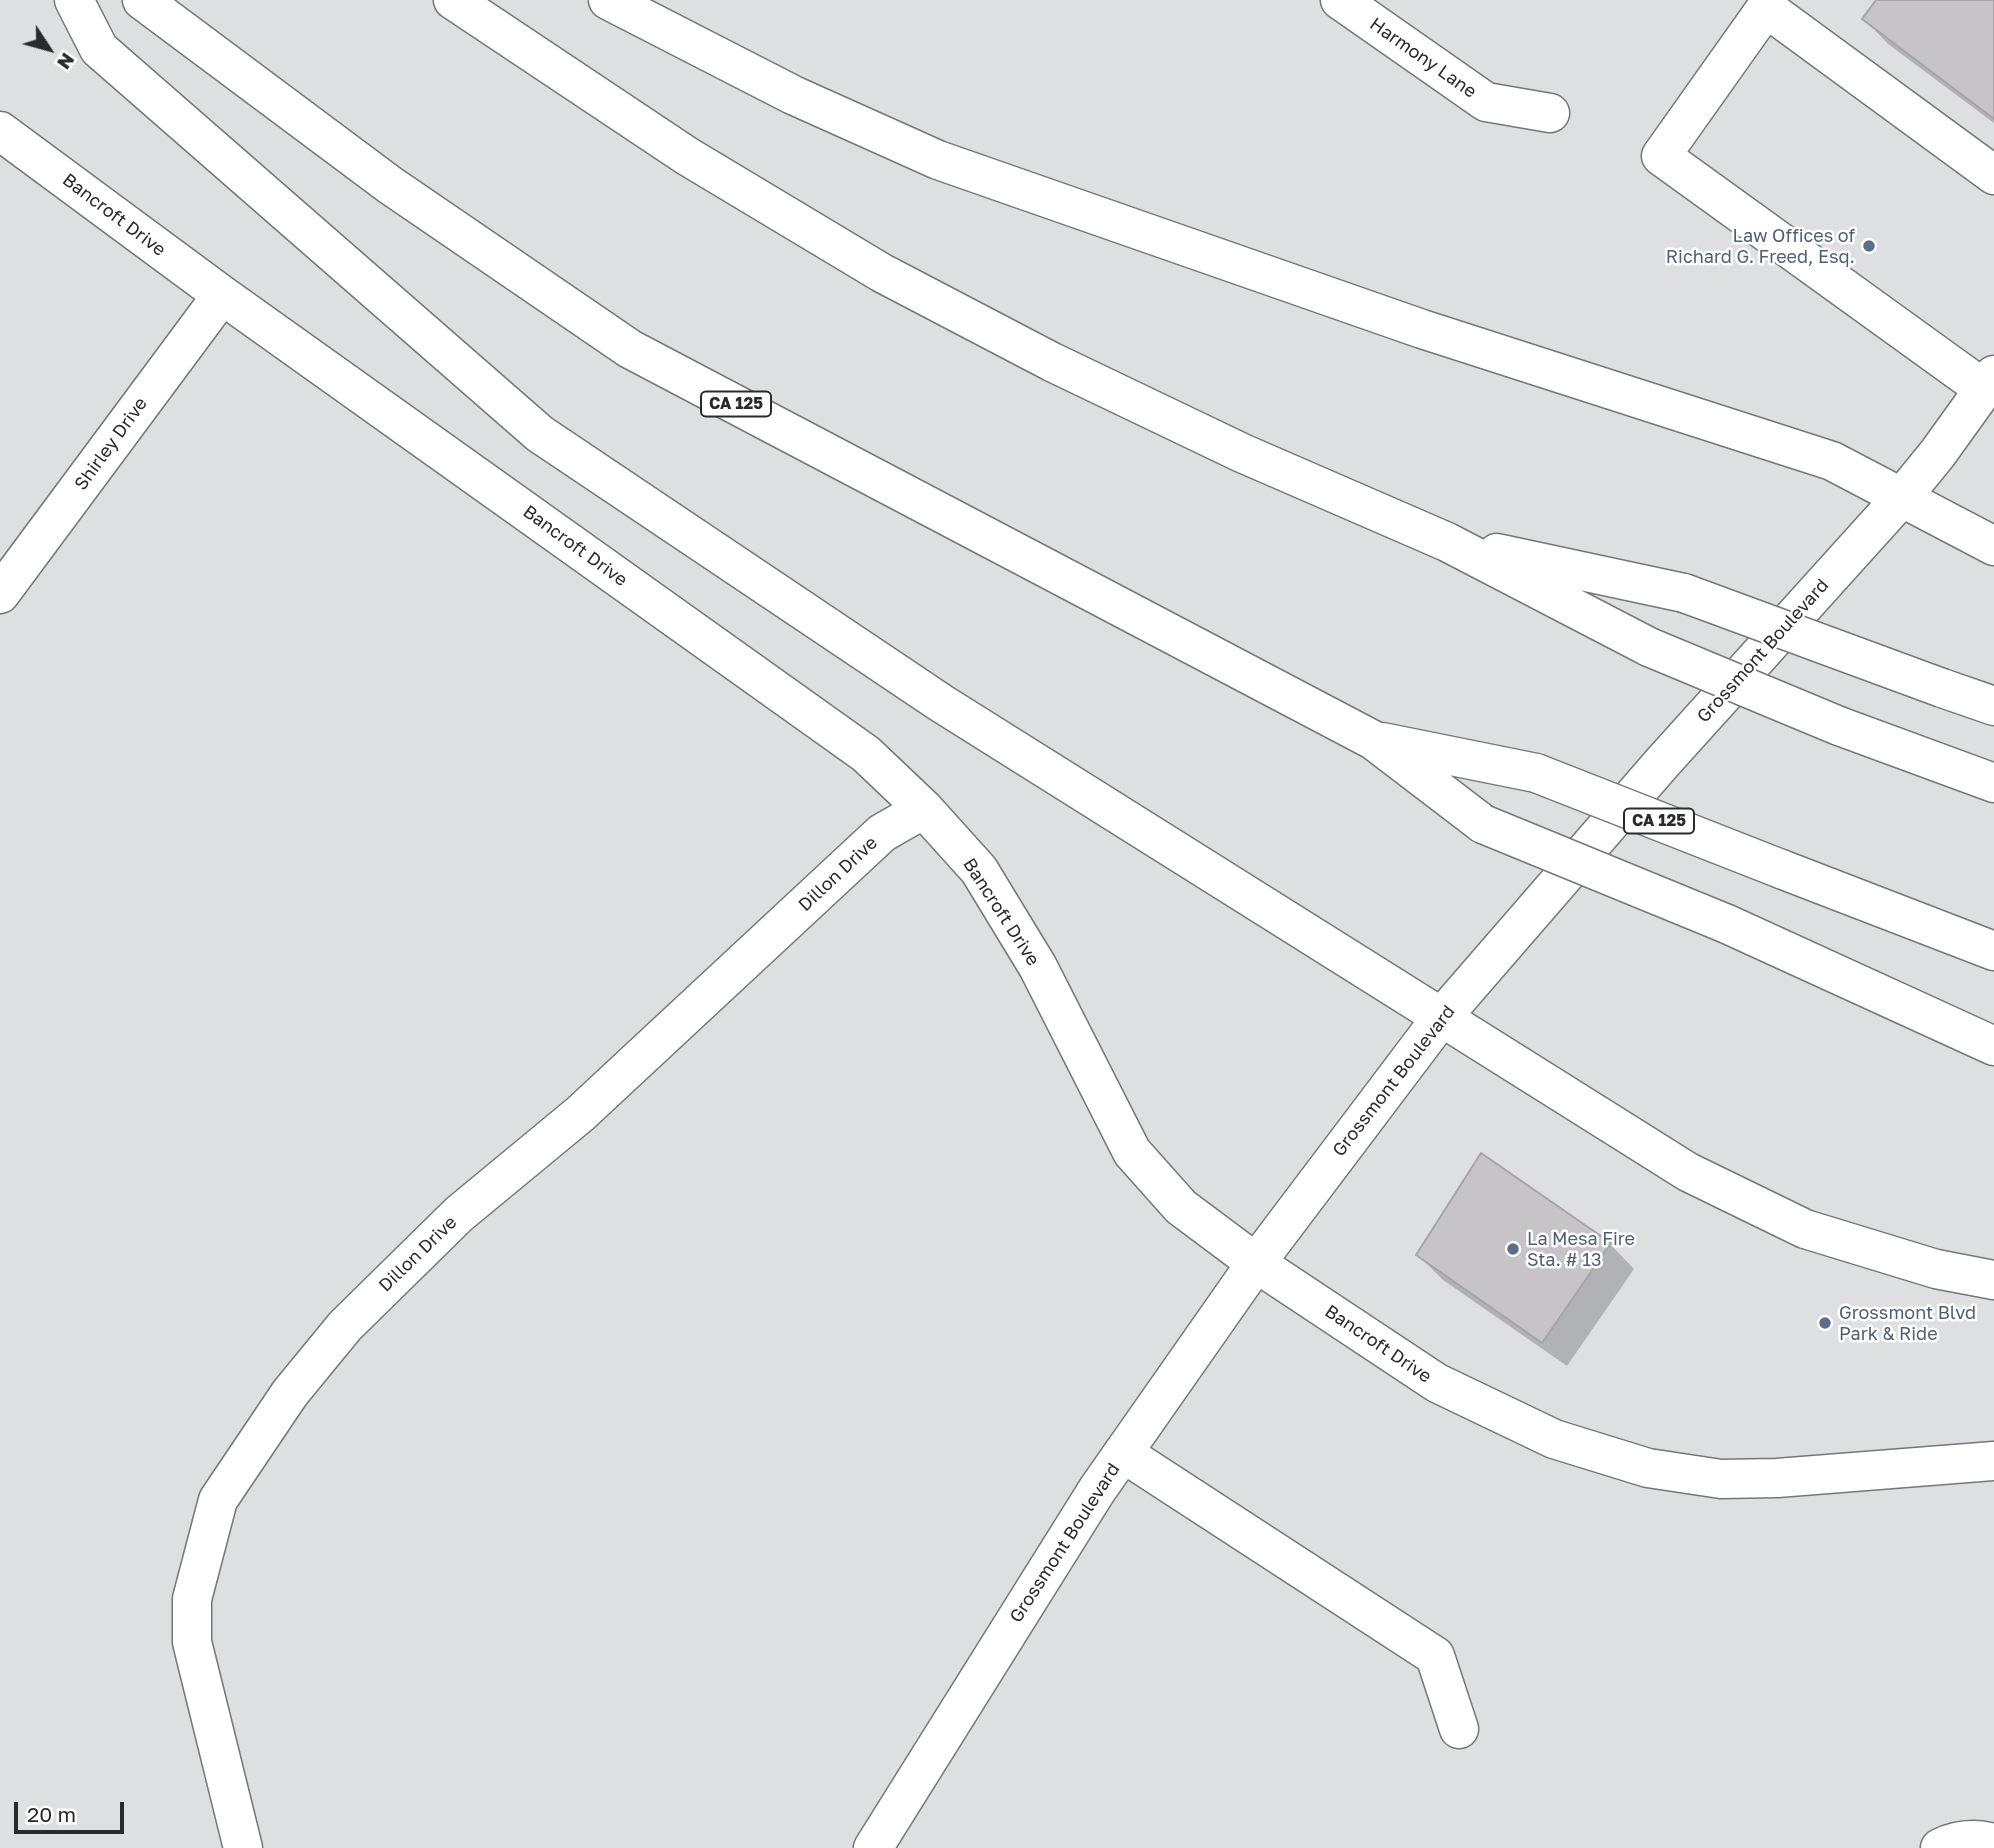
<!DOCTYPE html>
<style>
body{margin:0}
#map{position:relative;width:1994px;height:1848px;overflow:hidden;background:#dedfe1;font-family:"Golos Text",sans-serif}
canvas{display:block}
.north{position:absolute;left:14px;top:14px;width:70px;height:70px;-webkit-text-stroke:5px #fff;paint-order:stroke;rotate:126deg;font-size:19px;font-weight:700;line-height:28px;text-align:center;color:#2a2a2b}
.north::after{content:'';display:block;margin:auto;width:24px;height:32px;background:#2a2a2b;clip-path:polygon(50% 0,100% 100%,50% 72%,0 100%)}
.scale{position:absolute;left:14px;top:1802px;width:110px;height:32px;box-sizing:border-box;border:4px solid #2a2a2b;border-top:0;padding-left:9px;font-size:21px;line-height:24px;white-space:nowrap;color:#2a2a2b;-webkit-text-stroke:5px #fff;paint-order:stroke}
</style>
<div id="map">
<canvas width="1994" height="1848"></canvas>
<div class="north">N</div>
<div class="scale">20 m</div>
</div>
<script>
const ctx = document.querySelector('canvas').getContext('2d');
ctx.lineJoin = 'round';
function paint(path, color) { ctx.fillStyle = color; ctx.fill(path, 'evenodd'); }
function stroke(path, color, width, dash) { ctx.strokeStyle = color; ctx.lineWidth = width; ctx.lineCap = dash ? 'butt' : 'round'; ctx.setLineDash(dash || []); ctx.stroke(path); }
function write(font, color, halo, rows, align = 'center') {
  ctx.font = font + ' "Golos Text",sans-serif'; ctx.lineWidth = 5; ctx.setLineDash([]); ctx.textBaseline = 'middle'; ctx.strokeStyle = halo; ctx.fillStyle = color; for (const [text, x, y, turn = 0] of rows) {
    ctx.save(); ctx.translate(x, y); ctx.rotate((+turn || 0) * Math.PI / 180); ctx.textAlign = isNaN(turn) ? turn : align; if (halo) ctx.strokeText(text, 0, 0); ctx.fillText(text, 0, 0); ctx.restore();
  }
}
const shadow = new Path2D(`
 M1878,0H1994V123L1888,44L1864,19Z
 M1610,1244L1634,1269L1567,1366L1443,1280L1418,1255Z`);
const building = new Path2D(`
 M1876,0H1994V119L1862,19Z
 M1481,1153L1611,1243L1542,1343L1416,1255Z`);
const minor = new Path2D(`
 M1340,0L1486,102L1550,113
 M0,131L222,295L866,754L924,809L979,870L1038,967L1132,1152L1181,1207L1256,1263L1437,1383L1554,1439L1648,1468L1721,1479L1777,1478L1994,1461
 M1984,389L1661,156L1766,8L1994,175
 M0,594L222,295
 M1123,1453L1435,1656L1459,1729
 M243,1848L192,1642V1599L218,1500L290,1393L345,1326L459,1214L580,1114L882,833L924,809
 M1940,1848C1958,1839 1975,1838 1994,1843`);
const major = new Path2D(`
 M873,1848L1097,1490L1256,1263L1361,1124L1441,1018L1662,763L1903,496L1938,453L1994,375`);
const highway = new Path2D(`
 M74,0L99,49L540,434L941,703L1688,1172L1805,1229L1936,1269L1994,1280
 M142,0L390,185L630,349L1373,740L1483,824
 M453,0L687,156L882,273L1052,362L1242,453L1447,542L1649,647
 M608,0L793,95L938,160L1422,329L1832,461L1994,546
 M1497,553L1684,593
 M1942,688L1994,706
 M1839,726L1994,783
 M1382,742L1536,773
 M1781,869L1994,951
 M1727,924L1994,1046`);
const highwayBridge = new Path2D(`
 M1684,593L1942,688
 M1649,647L1839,726
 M1536,773L1781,869
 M1483,824L1727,924`);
const markers = [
 [1869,246,7,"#5c6f8a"],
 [1513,1249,7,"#5c6f8a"],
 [1825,1323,7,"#5c6f8a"]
];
const shields = [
 [736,404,70],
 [1659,821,70]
];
const shieldNames = [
 ["CA 125",736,404],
 ["CA 125",1659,821]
];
const streetNames = [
 ["Harmony Lane",1423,58,35],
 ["Bancroft Drive",114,215,37],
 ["Shirley Drive",111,444,-54],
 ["Bancroft Drive",575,546,36],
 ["Grossmont Boulevard",1763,651,-48],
 ["Dillon Drive",838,874,-43],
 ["Bancroft Drive",1001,912,57],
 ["Grossmont Boulevard",1394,1081,-52],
 ["Dillon Drive",418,1254,-44],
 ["Bancroft Drive",1378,1344,34],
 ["Grossmont Boulevard",1065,1543,-57]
];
const serviceNames = [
 ["Law Offices of",1855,236,"right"],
 ["Richard G. Freed, Esq.",1855,257,"right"],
 ["La Mesa Fire",1527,1239],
 ["Sta. # 13",1527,1260],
 ["Grossmont Blvd",1839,1313],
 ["Park & Ride",1839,1334]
];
paint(shadow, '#0003');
paint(building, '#c6c4c6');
stroke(building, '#a6a4a6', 2);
stroke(minor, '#767678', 41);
stroke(major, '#767678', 41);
stroke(highway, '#767678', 41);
stroke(minor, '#fff', 38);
stroke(major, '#fff', 38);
stroke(highway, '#fff', 38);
stroke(highwayBridge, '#767678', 41, []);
stroke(highwayBridge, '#fff', 38);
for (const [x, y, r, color] of markers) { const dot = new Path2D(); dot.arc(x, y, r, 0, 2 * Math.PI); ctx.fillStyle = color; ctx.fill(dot); stroke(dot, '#fff', 2.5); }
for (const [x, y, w] of shields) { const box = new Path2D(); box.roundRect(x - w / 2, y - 12.5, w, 25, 5); ctx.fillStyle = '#fff'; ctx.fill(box); stroke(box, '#2a2a2b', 2); }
write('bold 16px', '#2a2a2b', null, shieldNames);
write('18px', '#2a2a2b', '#fff', streetNames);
write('18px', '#4e5e75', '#fff', serviceNames, 'left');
</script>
